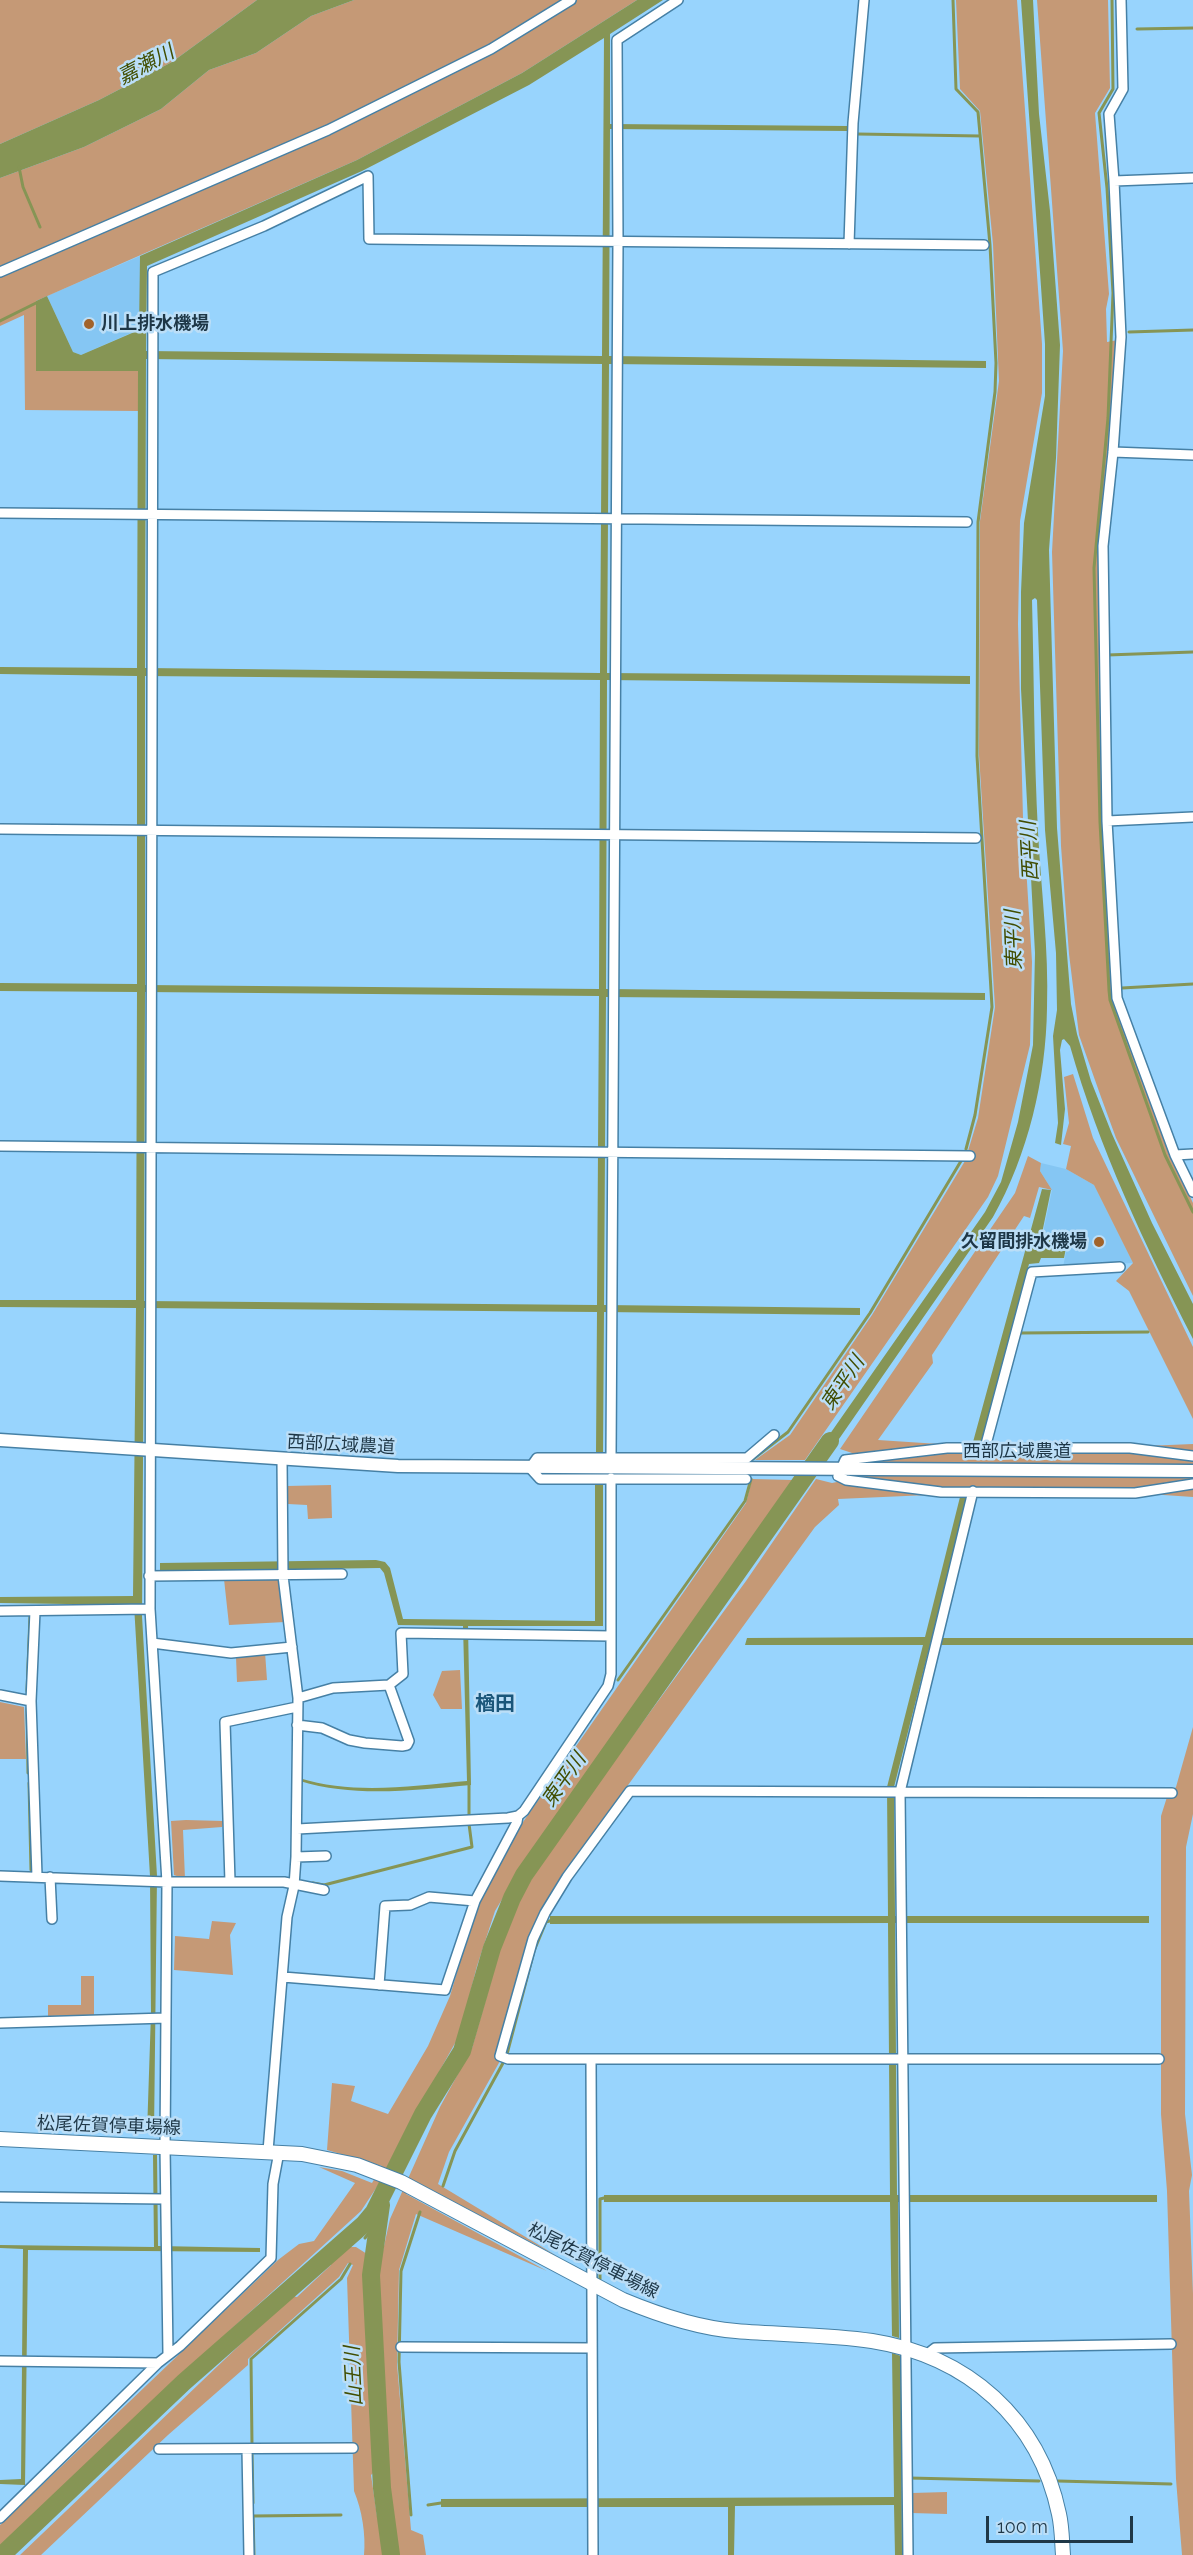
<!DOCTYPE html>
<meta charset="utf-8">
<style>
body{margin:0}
#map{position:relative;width:1193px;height:2555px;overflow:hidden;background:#98d4fd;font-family:Raleway,sans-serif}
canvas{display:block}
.scale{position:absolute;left:986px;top:2516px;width:147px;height:27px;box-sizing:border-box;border:3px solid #1e3747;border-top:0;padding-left:8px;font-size:18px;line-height:21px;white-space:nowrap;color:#1e3747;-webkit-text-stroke:4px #bbdef7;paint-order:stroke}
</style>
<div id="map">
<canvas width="1193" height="2555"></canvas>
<div class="scale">100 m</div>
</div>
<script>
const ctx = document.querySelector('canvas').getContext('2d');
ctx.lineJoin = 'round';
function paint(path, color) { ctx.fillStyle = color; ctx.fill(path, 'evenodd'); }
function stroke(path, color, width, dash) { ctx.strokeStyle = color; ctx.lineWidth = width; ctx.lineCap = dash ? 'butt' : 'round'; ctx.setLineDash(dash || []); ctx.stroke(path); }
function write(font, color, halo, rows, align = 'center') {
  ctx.font = font + ' Raleway,"Noto Sans JP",sans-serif'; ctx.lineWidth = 5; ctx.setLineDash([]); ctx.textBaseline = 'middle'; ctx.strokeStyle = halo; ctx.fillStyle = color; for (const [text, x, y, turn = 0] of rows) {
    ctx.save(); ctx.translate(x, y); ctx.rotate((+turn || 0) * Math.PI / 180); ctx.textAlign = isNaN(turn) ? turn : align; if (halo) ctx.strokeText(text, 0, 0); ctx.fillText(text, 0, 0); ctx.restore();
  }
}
const built = new Path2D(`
 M140,256V329L81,355L73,352L47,296Z
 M1041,1163L1066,1169L1094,1185L1133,1263L1063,1267L1067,1247L1058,1240L1042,1237L1052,1190L1040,1171Z`);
const green = new Path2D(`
 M0,0H257L172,62L99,100L0,144Z
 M354,0H637L522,73L357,160L36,301V370L138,371V411L25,410L24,315L0,326V178L84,147L161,109L209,70L256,53L311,16Z
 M956,0H1017L1042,344V393L1020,521L1018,624L1023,818L1032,962L1030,1045L998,1176L988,1197L805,1460H755L790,1435L872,1315L965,1161L978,1118L995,1007L979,755L980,521L999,381L993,244L980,111L960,89Z
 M1037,0H1108L1110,88L1095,113L1109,294L1106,309L1107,342L1118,340L1110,452L1099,545L1104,820L1113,999L1169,1153L1193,1203V1296L1116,1138L1101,1097L1079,1035L1069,954L1061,846L1052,552L1063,351Z
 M1073,1074L1093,1138L1193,1347V1419L1129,1291L1116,1281L1133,1263L1094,1185L1066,1169L1071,1146L1063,1144L1069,1123L1064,1077Z
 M1028,1156L1041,1163L1040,1171L1052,1190L1039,1187L1030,1218L1024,1216L932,1355L933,1363L878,1440L939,1444L944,1452L1131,1453L1145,1446L1193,1444V1497L1149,1494L1129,1488L939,1487L928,1495L838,1499L839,1505L815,1527L560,1879L530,1935L496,2053L500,2061L449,2152L438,2184L557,2256L413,2180L406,2194L547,2271L416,2214L399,2270L397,2364L411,2530L423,2535L426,2555H397L387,2473L376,2282L390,2219L440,2107L472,2048L505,1932L526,1888L552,1846L746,1581L816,1479L832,1483L861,1477L864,1463L855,1454L840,1449L1015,1193Z
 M752,1479L793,1480L533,1848L495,1911L477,1966L459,2036L411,2122L390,2167L361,2211L183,2373L0,2548V2525L278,2260L299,2244L314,2241L355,2183L319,2167L342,2171L372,2183L382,2166L327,2150L332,2083L355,2086L351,2101L388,2114L428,2046L450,1996L477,1904L523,1822L746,1503Z
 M331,1485L332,1518L308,1519L307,1505L288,1504L287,1486Z
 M280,1578L285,1622L229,1625L224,1579Z
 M265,1652L267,1680L237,1682L236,1657Z
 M460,1670L462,1709H441L433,1695L442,1671Z
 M0,1702L24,1707L26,1759H0Z
 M1193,1727V1814L1186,1847L1185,2114L1192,2175L1189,2191L1193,2294V2555H1182L1176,2479L1167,2191L1161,2114V1816L1167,1797L1176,1787Z
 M186,1820L223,1821L222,1827L183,1830L185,1879L174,1875L171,1821Z
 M212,1921L236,1923L230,1935L233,1975L174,1970L175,1936L209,1939Z
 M81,1976H94V2015L48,2016V2005H81Z
 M347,2247H356L367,2254L376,2470L371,2475L377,2516L380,2517L385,2555H364C366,2535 362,2510 354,2491L347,2278L353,2265L348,2263L339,2277L248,2359V2365L168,2435L41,2555H20L291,2296L297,2297L331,2265V2260Z
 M947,2492V2514L911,2513L912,2493Z`);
const water = new Path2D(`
 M257,0H354L311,16L256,53L209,70L161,109L84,147L0,178V144L99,100L172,62Z
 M637,0H663L610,34V124L848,126V131L610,129L609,356L986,361V368L609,364L607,673L970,676V684L607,680L606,989L985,993V1000L606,997L604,1305L860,1308V1315L604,1312L603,1452H596L597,1312L144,1308L142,1616L157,1876L154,2133H147L151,2013L150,1876L134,1605L0,1603V1597L133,1596L136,1308L0,1307V1300H136L137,992L0,991V983L137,984V676L0,674V667L137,668L138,371H36V301L47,296L73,352L81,355L139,330L140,256L357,160L522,73ZM604,38L602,356L146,351L147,266L362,171L529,85ZM146,359L602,364L600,673L145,668ZM145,676L600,680L599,989L145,985ZM145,992L599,996L597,1305L144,1301Z
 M1021,0H1033L1039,114L1050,211L1060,345L1056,458L1049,550L1057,828L1071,1004L1077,1034L1091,1081L1112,1134L1152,1223L1193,1304V1339C1145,1245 1099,1148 1070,1046L1064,1039L1062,1040L1060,1050L1065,1109L1061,1145L1055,1143L1058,1123L1053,1036L1057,1010L1056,953L1045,830L1037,600L1035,598L1032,600C1034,677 1034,755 1038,832C1041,890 1049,949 1047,1008C1046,1079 1028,1155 993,1217L823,1462L811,1461L985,1212L1001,1182L1018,1122L1033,1045L1035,953L1021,689V592L1024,523L1045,396V344Z
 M1042,1189L1051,1190L1041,1238L1058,1242L1066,1248L1064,1258H1041L1039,1263L1029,1264L981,1443L973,1442Z
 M595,1482H603V1626H468L471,1785C414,1790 355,1798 300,1781L299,1778C354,1795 411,1786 467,1781L463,1626L398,1625L384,1573L380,1568L160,1571V1563L376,1560L385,1562L390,1568L403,1619L595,1621Z
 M960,1497L966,1498L932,1638H1193V1645H930L894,1787L895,1916H1149V1923H895L897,2195H1157V2202H898L899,2338L892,2336L890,2202H604V2195H890L888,1923L550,1924V1916H888L887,1787L923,1645H745L747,1638L925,1637Z
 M153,2155H157L158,2246L260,2248V2252L28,2250L25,2485L0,2484V2480L21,2479L23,2249L0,2248V2245L154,2247Z
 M892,2353L901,2356L902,2555H895L894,2505L735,2506L734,2555H728V2507H441V2499L894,2497Z`);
const stream = new Path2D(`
 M953,0L956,89L978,112L990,245L996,363L995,392L978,522L977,756L992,1007L975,1115L966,1149
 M1112,0L1113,89L1099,113L1107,188L1113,293L1108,418L1094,568L1100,822L1109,990L1110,1000L1165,1155L1193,1212
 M1137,29L1193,28
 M857,134L980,136
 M19,167L23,187L40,227
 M0,321L36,303
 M1129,332L1193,330
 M1107,655L1193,652
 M1122,988L1193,984
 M1020,1333L1148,1332
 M753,1459L788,1432L870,1313L961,1161
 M618,1680L745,1501L751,1479
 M27,1691L30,1616
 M27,1709L28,1773
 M29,1783L31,1870
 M469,1785V1815
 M313,1883L324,1885L472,1847L469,1824
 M507,2054L534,1951L546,1922L553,1920
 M443,2186L455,2151L503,2063
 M365,2238L377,2222
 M600,2279V2199L604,2198
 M252,2445L251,2359L341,2279L350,2264
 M252,2453L253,2503
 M909,2478L1039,2481
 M1058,2481L1171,2484
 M428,2505L441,2503
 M411,2515L399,2362L401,2271L420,2212
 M254,2555L253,2516L341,2515`);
const river = new Path2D(`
 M381,2205L371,2275L382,2488L391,2555
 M2,2555L184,2382L364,2224L374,2212L423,2114L462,2051L492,1948L512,1898L524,1875L830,1441`);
const minor = new Path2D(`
 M1121,0L1123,89L1109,114L1114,181L1121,337L1113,452L1103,546L1107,821L1193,817
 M1114,181L1193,178
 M849,244L853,123L864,0
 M0,272L328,130L491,49L571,0
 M1113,452L1193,455
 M0,513L967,522
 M1107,821L1117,998L1175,1155L1193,1192
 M0,829L976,838
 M0,1146L970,1156
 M1175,1155L1193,1154
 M985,1448L1032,1272L1120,1267
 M1193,1456L1130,1448H947L845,1460L838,1476L846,1480L941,1492L1135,1493L1193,1484
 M611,1458L618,242L617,40L678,0
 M746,1479H540L530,1468L537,1458H747L774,1435
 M149,1576L342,1574
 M0,1611L150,1609
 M35,1611L31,1701L37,1876
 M152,1643L231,1653L292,1647
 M0,1695L31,1701
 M298,1698L333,1688L389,1685
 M297,1725L322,1728L349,1740L365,1743L402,1746L407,1745L409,1741L389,1685L403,1674L401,1633L611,1636
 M297,1829L508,1818L518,1816L524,1811L608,1686L611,1674V1478
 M296,1857L326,1856
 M0,1876L167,1882L165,2147L168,2354
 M50,1877L52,1919
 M230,1882L225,1722L297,1707
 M324,1890L284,1882H167L150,1609L153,272L264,226L368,176L369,239L984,245
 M283,1977L445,1990L475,1901L517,1822L518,1816
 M379,1985L385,1906L410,1905L429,1897L475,1901
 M0,2023L166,2018
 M591,2059L593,2555
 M1159,2059H508L500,2056L533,1939L545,1913L567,1877L630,1791L1172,1793
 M268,2151L287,1917L294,1886L296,1857L298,1698L283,1576L282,1459
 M0,2197L165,2199
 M401,2347L592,2348
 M926,2355L935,2348L1171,2344
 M0,2361L158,2363
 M159,2449L353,2448
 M247,2449L249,2555
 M0,2518L158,2363L180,2346L271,2258L273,2184L279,2152
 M908,2555L900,1792L973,1491`);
const tertiary = new Path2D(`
 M0,1440L398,1466L1193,1471`);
const secondary = new Path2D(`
 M0,2139L302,2154L357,2165L401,2182L623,2300C659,2315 697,2328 736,2331C781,2335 827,2334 872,2341C968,2356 1039,2419 1059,2514C1062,2527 1062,2542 1063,2555`);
const markers = [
 [89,324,6,"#a2632a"],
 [1099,1242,6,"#a2632a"]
];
const poiNames = [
 ["川上排水機場",101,324],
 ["久留間排水機場",1087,1242,"right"]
];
const streetNames = [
 ["西部広域農道",341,1445,3],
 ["西部広域農道",1017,1452],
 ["松尾佐賀停車場線",109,2126,2],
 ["松尾佐賀停車場線",593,2261,27]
];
const waterNames = [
 ["嘉瀬川",146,65,-28],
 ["西平川",1030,851,-93],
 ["東平川",1014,940,-92],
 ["東平川",843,1383,-56],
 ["東平川",564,1780,-55],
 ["山王川",354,2376,-93]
];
const neighbourhoodNames = [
 ["楢田",495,1704]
];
paint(built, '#85c6f3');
paint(green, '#c59976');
paint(water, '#869555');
stroke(stream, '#869555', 3);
stroke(river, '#869555', 18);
stroke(minor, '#4680a5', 12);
stroke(tertiary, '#4680a5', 15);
stroke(secondary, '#4680a5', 16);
stroke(minor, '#fff', 9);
stroke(tertiary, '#fff', 12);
stroke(secondary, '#fff', 14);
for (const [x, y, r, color] of markers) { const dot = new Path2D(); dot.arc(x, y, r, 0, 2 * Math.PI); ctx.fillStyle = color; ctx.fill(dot); stroke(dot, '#bbdef7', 2); }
write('bold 18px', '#1e3747', '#bbdef7', poiNames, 'left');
write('18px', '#1e3747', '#bbdef7', streetNames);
write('italic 20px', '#414d00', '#bbdef7', waterNames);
write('bold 20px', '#1a567a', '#bbdef7', neighbourhoodNames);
</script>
